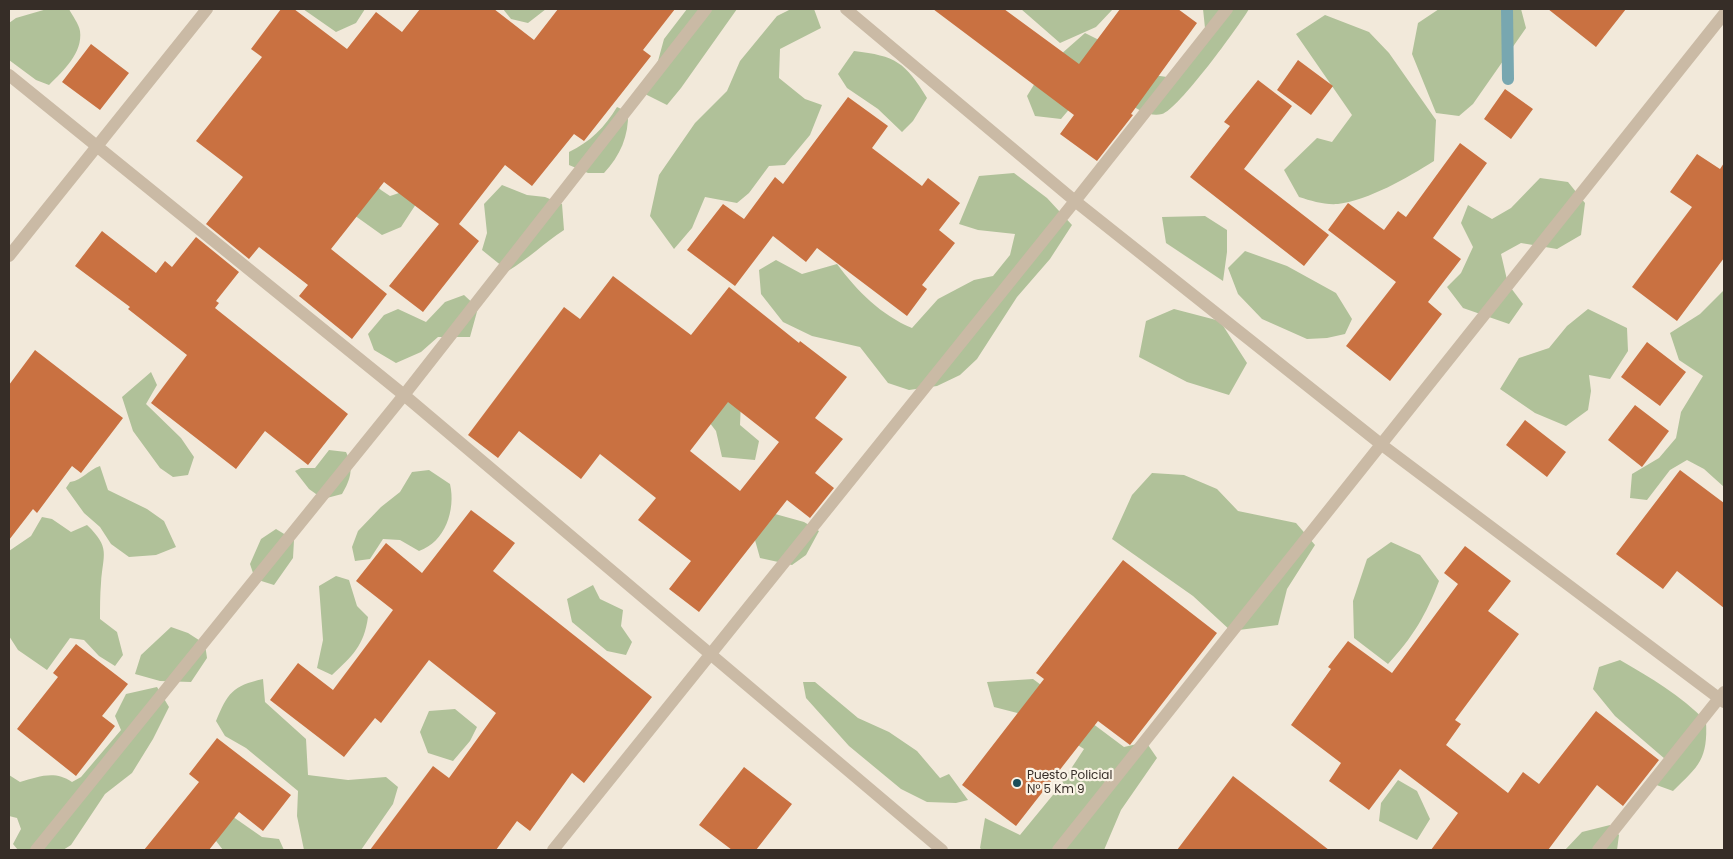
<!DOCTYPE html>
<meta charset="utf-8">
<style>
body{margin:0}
#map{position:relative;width:1733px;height:859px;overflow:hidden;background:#f2e9da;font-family:Poppins,sans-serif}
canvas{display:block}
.frame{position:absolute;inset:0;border:10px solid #362d27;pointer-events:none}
</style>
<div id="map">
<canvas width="1733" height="859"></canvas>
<div class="frame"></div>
</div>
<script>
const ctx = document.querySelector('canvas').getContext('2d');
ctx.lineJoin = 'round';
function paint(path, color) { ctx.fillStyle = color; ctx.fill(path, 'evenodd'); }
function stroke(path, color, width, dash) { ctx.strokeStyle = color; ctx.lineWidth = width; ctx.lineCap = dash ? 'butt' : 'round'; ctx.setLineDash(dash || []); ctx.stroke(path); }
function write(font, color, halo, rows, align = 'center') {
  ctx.font = font + ' Poppins,sans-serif'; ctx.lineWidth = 4.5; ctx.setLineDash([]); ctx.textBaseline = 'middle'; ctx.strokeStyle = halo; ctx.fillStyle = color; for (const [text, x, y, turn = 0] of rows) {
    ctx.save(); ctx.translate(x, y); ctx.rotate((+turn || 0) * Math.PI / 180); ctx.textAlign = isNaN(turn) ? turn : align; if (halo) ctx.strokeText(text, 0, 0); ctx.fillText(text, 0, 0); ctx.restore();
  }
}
const green = new Path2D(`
 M47,9H69C72,15 79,24 80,31C83,53 63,71 49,85L36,80L9,60V23L16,18Z
 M303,9H365L356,23L336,32Z
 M503,9H546L528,23L511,19Z
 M687,9H737L681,88L667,105L639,91L658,61L664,39Z
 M791,9H814L821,28L780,49L779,78L805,99L822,105L810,135L785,165L769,166L749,193L737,203L705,197L692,228L674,249L650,216L659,175L695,123L727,91L740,61L777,16Z
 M1021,9H1113L1096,27L1060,43Z
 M1203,9H1249C1239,26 1178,110 1162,114C1150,117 1140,110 1130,105C1115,100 1093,101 1077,100L1061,119L1035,116L1027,96L1043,70L1085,33L1115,48L1153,75L1167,77L1205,28Z
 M1439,9H1521L1526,28L1473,104L1459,116L1436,113L1412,54L1418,23Z
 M1325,15L1369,32L1389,53L1436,120L1434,161C1407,178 1369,200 1338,204C1324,205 1312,201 1299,197L1284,170L1317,138L1332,142L1352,115L1296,34Z
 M854,51C896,56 905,62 927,98L913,121L902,132L878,109L847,88L838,74Z
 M617,107L628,112C629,136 620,156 604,173H588L569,165V152C590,142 605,127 617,107Z
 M1014,173L1047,198L1072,225L1050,259L1017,297L977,359L960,375L937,386L909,390L888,383L860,347L812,336L783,322L761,294L759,270L776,260L802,274L837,264C857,291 881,315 912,328L938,299L974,280L993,276L1010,255L1015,234L978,230L959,224L979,176Z
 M368,177L381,190L390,196L408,190L418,201L401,227L382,235L354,215Z
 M1540,178L1568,182L1585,203L1581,235L1557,249L1521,243L1501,254L1508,284L1523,304L1509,324L1463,308L1447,287L1461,273L1473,247L1461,223L1468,205L1492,219L1511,208Z
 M502,185L527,195L545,197L562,204L564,230C544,243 528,259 508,271L482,250L487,233L484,204Z
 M1205,216L1227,230V252L1223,281L1166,243L1162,217Z
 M1245,251L1287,266L1336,293L1352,319L1345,334L1327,338L1307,339L1262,319L1238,294L1228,268Z
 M1723,254L1724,255V487L1704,469L1687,460L1670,470L1647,500L1630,498L1632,474L1659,458L1676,438L1681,412L1703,376L1679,360L1670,333L1700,314L1724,290Z
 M464,295L478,308L470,337H438L421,352L396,363L374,350L368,334L384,315L398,309L426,322L445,302Z
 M1174,309L1220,321L1247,363L1229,395L1187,382L1139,357L1146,321Z
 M1588,309L1627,328L1628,351L1610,379L1589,375L1591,391L1588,410L1566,426L1535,413L1500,389L1519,358L1549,348L1567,326Z
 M151,372L157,385L146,404L181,438L194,457L188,475L173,477L160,468L133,431L122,397Z
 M693,401L741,402L740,425L759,441L755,460L722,457L716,431Z
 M329,450L346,452C354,468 351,479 342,494L323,499L309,489L295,471L301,468H315Z
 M100,466L108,490L147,509L164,521L176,547L156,555L129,557L111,544L100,527L84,513L66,488L70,482C83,480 88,470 100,466Z
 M429,470L450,484C456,510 445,542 419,551L400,540L383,539L370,559L355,561L352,547L358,531L381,507L400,492L412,472Z
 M1152,473L1184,475L1217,489L1238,511L1296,523L1315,545L1287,589L1278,625L1231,631L1193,596L1112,539L1132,495Z
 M768,512L804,522L819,531L806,555L792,565L760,558L753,533Z
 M42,517L52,519L71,532L87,525C111,548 103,554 101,583C100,595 100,607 100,619L117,632L123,655L115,666L99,656L84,640L70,638L47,670L18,650L9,636V551L31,536Z
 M276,529L294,540L293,558L274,585L255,579L250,564L261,539Z
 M1391,542L1420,555L1439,581C1426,615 1413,637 1388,664L1354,638L1353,601L1367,559Z
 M336,576L349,580L357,606L368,617C364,646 352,656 332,675L317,668L323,640L319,586Z
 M593,585L600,599L623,610L621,626L632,642L626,655L607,651L572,622L567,599Z
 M171,627L188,633L205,644L207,658L191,682L160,681L135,674L141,655Z
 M1620,660C1651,678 1680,695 1706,721C1708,759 1699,766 1673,791L1651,783L1665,759L1615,716L1593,689L1599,667Z
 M263,679L265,702L306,739L308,775L348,780L386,777L398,787L393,804L361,850H304L297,816L298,791L246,748L225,736L216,721C228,693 232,686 263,679Z
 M1033,679L1124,747L1146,742L1157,758L1121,810L1104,850H982L980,848L985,818L1020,835L1057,790L1084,749L1033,717L994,707L987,682Z
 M803,682H815L858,718L889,732L917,751L940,778L949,774L968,800L956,803L927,802L901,789L849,746L806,698Z
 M157,687L169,707L153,739L132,773L105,794L71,845L63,850H18L13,844L21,829L17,818L9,816V775L20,782C39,777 54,770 72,782L81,777L121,730L115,716L126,694Z
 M455,709L477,727L470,741L453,761L428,753L420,732L429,711Z
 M1398,780L1417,791L1430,819L1417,840L1379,821L1381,803Z
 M229,814L262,837L279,839L284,850H223L203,824Z
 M1610,825L1619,835L1617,850H1565L1582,832Z`);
const stream = new Path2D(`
 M1507,9L1508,79`);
const building = new Path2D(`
 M281,9H294L347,49L376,12L402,32L420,9H494L534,40L558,9H675L643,50L651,56L584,141L574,134L532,186L505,165L459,224L479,241L423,312L389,286L439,224L384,182L331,249L387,294L352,339L299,296L308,285L259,247L249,259L206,224L243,177L196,141L262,57L251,49Z
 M933,9H1004L1079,64L1120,9H1178L1197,23L1131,114L1133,115L1097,161L1060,134L1074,115Z
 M1548,9H1626L1596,47Z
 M91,44L129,73L100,110L62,82Z
 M1298,60L1333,86L1311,115L1277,90Z
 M1258,80L1292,106L1244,169L1329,235L1304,266L1190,177L1230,126L1224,122Z
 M1505,89L1533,109L1511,139L1484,119Z
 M848,97L888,126L872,148L922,186L928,178L960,203L939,230L955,243L922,285L927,289L907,316L817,248L806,262L773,236L735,286L687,250L723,204L744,219L775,177L783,184Z
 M1460,143L1487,163L1433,238L1461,259L1428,302L1442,314L1390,381L1346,346L1396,282L1328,230L1348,203L1384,230L1398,211L1406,217Z
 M1697,154L1720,169L1724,163V258L1677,321L1632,287L1692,207L1670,192Z
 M102,231L156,273L165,261L172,267L196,237L239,272L216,301L219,303L215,308L348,414L308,465L265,431L236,469L151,403L187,355L128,309L130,307L75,266Z
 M613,276L691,335L729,287L799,343L800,341L847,377L815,418L843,439L815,473L834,488L810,518L787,500L699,612L669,589L691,561L638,520L656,498L600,454L581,479L519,431L498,458L468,435L564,307L580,319ZM728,402L779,442L740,491L690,451Z
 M1647,342L1686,372L1660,406L1621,377Z
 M35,350L123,418L81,473L72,466L37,513L33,509L9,540V385Z
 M1635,405L1669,431L1642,467L1608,440Z
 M1525,420L1566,452L1547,477L1506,445Z
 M1680,470L1724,503V608L1677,571L1663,589L1616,554Z
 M471,510L515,543L493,571L652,697L584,783L572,773L530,831L517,821L496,850H370L433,766L449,778L496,713L429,660L381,723L375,718L344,757L270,700L298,663L333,690L393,610L356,581L386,543L422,573Z
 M1465,546L1511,581L1488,611L1519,634L1455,720L1461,724L1446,745L1508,793L1523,772L1539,784L1596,711L1659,760L1623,806L1597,785L1548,850H1431L1458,813L1400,769L1369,810L1329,781L1341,763L1291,725L1331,669L1328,667L1348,641L1392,673L1458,584L1444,573Z
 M1123,560L1217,633L1130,745L1098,721L1016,826L962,785L1044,679L1036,673Z
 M76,644L128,684L102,716L115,726L76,776L17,729L58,677L53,673Z
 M217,738L291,795L263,831L239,812L209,850H144L199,782L189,774Z
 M744,767L792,804L756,850H732L699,825Z
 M1233,776L1329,850H1177Z`);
const minor = new Path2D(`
 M846,9L1075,201L1382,445L1724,702
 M9,75L404,395L942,850
 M9,256L207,9
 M36,850L404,395L706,9
 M553,850L1075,201L1227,9
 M1058,850L1724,14
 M1598,850L1724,692`);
const markers = [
 [1017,783,5,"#1b4e59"]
];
const poiNames = [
 ["Puesto Policial",1027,776],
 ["N° 5 Km 9",1027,790]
];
paint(green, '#b0c199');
stroke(stream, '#78a7b0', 12);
paint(building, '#c97141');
stroke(minor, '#cabaa5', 12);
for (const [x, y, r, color] of markers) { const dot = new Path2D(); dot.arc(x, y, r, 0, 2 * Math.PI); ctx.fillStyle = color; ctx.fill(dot); stroke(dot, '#faf3e6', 2); }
write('12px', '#362d27', '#faf3e6', poiNames, 'left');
</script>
